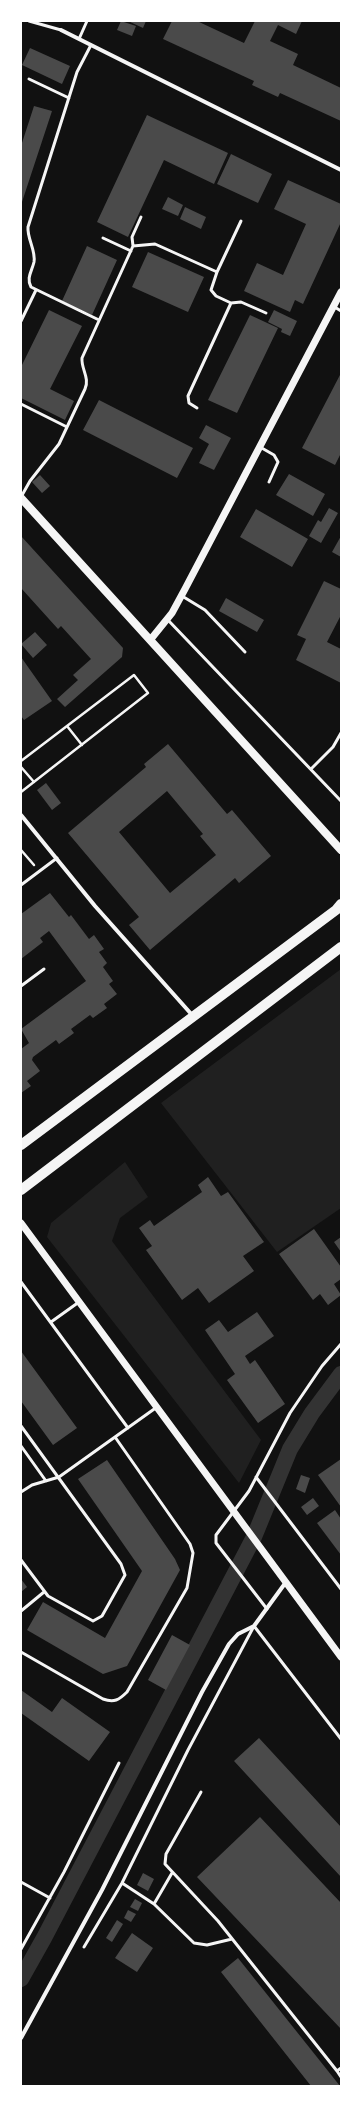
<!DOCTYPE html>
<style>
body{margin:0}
#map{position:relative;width:362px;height:2107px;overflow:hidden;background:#111;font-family:Rubik,sans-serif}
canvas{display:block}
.frame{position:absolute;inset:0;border:22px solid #fff;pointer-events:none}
</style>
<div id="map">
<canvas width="362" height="2107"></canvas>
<div class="frame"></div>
</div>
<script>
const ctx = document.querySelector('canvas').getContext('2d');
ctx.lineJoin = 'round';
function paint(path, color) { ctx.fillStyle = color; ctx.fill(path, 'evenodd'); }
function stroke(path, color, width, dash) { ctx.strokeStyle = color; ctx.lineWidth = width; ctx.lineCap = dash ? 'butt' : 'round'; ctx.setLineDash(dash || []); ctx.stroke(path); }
const green = new Path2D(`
 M341,969V1208L277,1252L161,1103Z
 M125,1162L148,1197L120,1218L112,1241L261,1440L239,1483L47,1237L51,1223Z`);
const canal = new Path2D(`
 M21,1979L44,1938L254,1537L290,1449L312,1413L341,1374`);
const building = new Path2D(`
 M121,21L136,26L132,36L117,30Z
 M128,21H146L143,28Z
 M172,21H197L244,43L255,21H280L270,41L298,54L293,65L341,88V121L280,93L278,97L252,85L254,81L163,39Z
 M280,21H302L296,34L278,25Z
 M30,48L70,66L62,84L22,65Z
 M34,106L52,111L21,205V146Z
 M147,115L228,153L214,184L164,160L128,237L97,222Z
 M231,154L272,174L258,203L217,184Z
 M288,180L341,204V222L303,304L295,300L290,312L244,291L257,263L283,275L306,224L274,209Z
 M168,197L183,205L178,216L162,209Z
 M185,207L206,217L201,229L180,219Z
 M87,246L117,260L92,315L62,301Z
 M148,252L204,277L188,312L132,287Z
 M49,310L82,326L50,389L74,401L65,420L21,398V367Z
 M274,310L297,321L290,336L281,332L282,329L268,322Z
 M250,315L278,328L237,413L208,400Z
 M341,373V453L335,465L302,448Z
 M99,400L193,448L177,478L83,430Z
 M206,425L231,438L214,470L199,463L209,444L199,438Z
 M289,474L325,494L313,516L276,495Z
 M40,475L50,486L42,493L32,482Z
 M329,508L338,513L321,543L309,536L318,520L321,522Z
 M256,509L308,539L292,567L240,537Z
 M21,536L123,648L122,657L65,707L57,699L78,680L73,675L91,659L61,626L58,629L21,588Z
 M341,536V557L332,552Z
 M324,581L341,589V615L327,642L341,649V683L296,660L306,639L297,635Z
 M226,598L264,620L257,632L219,611Z
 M35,632L47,645L33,658L21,644Z
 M21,657L52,701L24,720L21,716Z
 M168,744L227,814L232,810L271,856L239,883L235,878L150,950L129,925L139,917L68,833L146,767L144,764ZM167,791L203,834L200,836L216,855L170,893L119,832Z
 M46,783L61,803L52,810L37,790Z
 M50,893L69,917L71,915L89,939L94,935L104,949L99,952L107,963L103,967L113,981L109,984L117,994L104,1004L107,1008L93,1018L90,1015L71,1029L74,1033L59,1044L56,1040L33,1057L32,1060L40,1071L27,1081L31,1086L21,1093V1049L29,1043L21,1029L86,981L49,931L40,938L43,942L21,959V914Z
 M208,1177L221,1196L228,1192L264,1242L243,1256L254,1271L209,1303L198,1288L182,1300L146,1250L152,1246L139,1228L150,1220L154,1226L202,1192L198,1185Z
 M314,1229L341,1267V1279L334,1284L341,1295L328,1305L320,1294L313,1300L279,1254Z
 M341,1237V1252L334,1242Z
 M257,1312L274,1336L245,1356L250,1364L255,1360L285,1404L258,1423L227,1380L235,1374L205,1330L219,1320L228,1332Z
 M21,1351L77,1428L53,1445L21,1401Z
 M341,1459V1507L318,1475Z
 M107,1460L175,1559L180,1570L127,1666L103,1674L27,1630L43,1602L105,1638L142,1571L78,1479Z
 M301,1475L310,1478L305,1493L296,1489Z
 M313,1498L319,1506L307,1515L301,1507Z
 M335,1510L341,1519V1555L317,1523Z
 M21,1579L27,1587L21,1592Z
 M172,1635L190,1645L166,1690L148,1680Z
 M21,1690L52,1712L62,1698L110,1732L89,1761L21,1713Z
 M259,1738L341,1827V1877L234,1761Z
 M260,1817L341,1903V2029L197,1877Z
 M143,1873L154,1879L148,1891L137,1885Z
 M135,1899L142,1903L138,1911L130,1907Z
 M128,1910L136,1914L131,1922L124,1918Z
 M117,1920L123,1924L112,1942L106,1938Z
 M132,1933L153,1948L137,1972L115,1958Z
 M238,1958L340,2086H311L221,1972Z`);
const path = new Path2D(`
 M67,726L82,745
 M21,761L134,675L148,693L21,792
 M21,767L34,782
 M21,850L34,865`);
const service = new Path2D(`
 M29,21L61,30
 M79,39L87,21
 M91,45L77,72L28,227C27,239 36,250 34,262C32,271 26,278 31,287L99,320
 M29,79L69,98
 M103,238L131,251
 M133,246L132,237L141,217
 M217,272L241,221
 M231,303L241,302L266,313
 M333,306L341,311
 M21,321L36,290
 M21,404L67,427
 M260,447L274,455L278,462L269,482
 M21,497L30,481L59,444L85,389C90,378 81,369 82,358L133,246L155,244L217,272L211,290L216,296L231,303L188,396L189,403L197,408
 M182,596L205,610L245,652
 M167,619L341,801
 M311,769L333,747L341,733
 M21,885L57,858
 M21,986L44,969
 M21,1282L128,1428
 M51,1322L79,1302
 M21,1426L121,1564L125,1575L102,1616L93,1621L48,1596L21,1560
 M21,1446L46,1481
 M256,1477L341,1589
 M21,1492L32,1485L59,1477L157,1407
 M267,1609L216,1543V1535L249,1491L290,1413L322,1366L341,1344
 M21,1611L44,1592
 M21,1652L103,1699C114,1703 119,1700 127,1692L187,1588L193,1553L190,1544L115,1437
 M201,1792L166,1854L165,1864L218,1921L337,2071L341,2068
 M172,1873L154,1904L194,1943L207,1945L232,1939
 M21,1882L50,1898
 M122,1883L154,1904
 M84,1947L122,1883L188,1750L254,1626L341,1739
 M21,1949L64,1872L119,1763
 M337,2071L341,2077`);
const minor = new Path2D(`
 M61,30L341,170
 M21,815L95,906L193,1016
 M21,2038L102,1890L202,1692L229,1644L238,1634L254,1626L286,1582`);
const tertiary = new Path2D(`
 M151,639L172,613L185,589L341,292
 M21,1223L341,1657`);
const secondary = new Path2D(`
 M21,498L341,850`);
const primary = new Path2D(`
 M21,1145L336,910L341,904
 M21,1190L341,947`);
paint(green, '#202020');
stroke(canal, '#333', 16);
paint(building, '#4a4a4a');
stroke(path, '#f5f5f5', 2.5);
stroke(service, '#f5f5f5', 3);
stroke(minor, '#f5f5f5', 4);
stroke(tertiary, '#f5f5f5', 7);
stroke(secondary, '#f5f5f5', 8);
stroke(primary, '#f5f5f5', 10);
</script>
